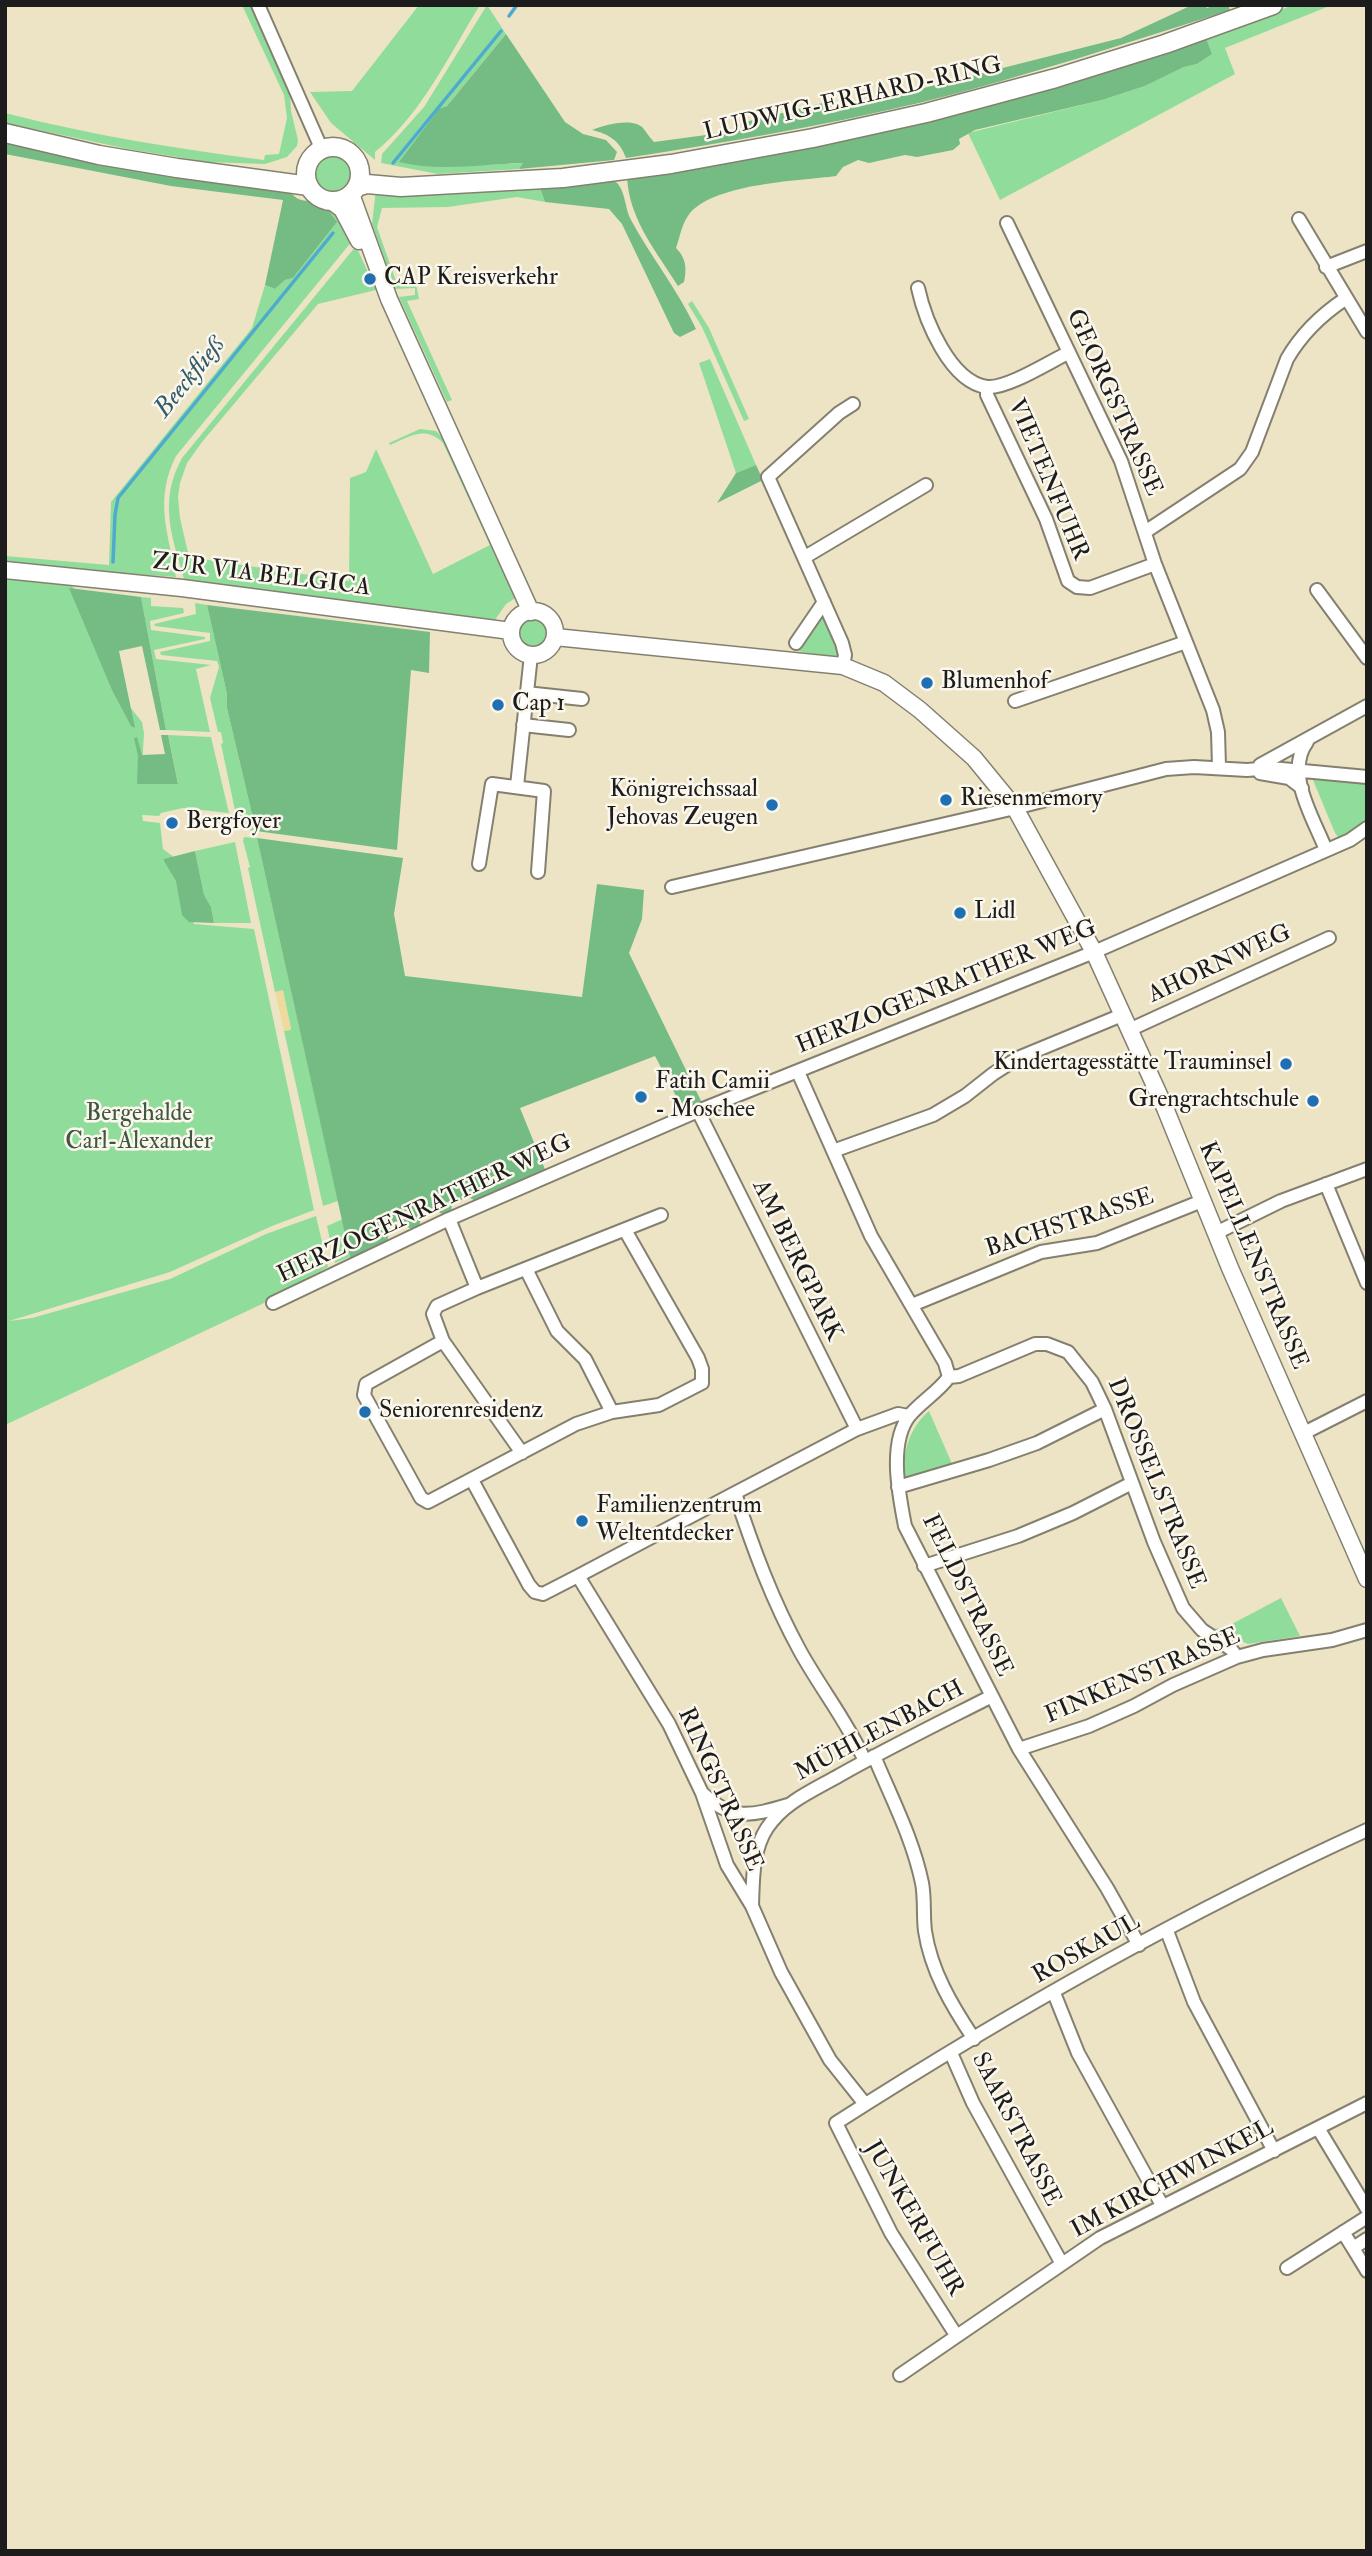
<!DOCTYPE html>
<meta charset="utf-8">
<style>
body{margin:0}
#map{position:relative;width:1372px;height:2556px;overflow:hidden;background:#ede4c5;font-family:"IM FELL Double Pica",serif}
canvas{display:block}
.frame{position:absolute;inset:0;border:7px solid #1c1c1c;pointer-events:none}
</style>
<div id="map">
<canvas width="1372" height="2556"></canvas>
<div class="frame"></div>
</div>
<script>
const ctx = document.querySelector('canvas').getContext('2d');
ctx.lineJoin = 'round';
function paint(path, color) { ctx.fillStyle = color; ctx.fill(path, 'evenodd'); }
function stroke(path, color, width, dash) { ctx.strokeStyle = color; ctx.lineWidth = width; ctx.lineCap = dash ? 'butt' : 'round'; ctx.setLineDash(dash || []); ctx.stroke(path); }
function write(font, color, halo, rows, align = 'center') {
  ctx.font = font + ' "IM FELL Double Pica",serif'; ctx.lineWidth = 5; ctx.setLineDash([]); ctx.textBaseline = 'middle'; ctx.strokeStyle = halo; ctx.fillStyle = color; for (const [text, x, y, turn = 0] of rows) {
    ctx.save(); ctx.translate(x, y); ctx.rotate((+turn || 0) * Math.PI / 180); ctx.textAlign = isNaN(turn) ? turn : align; if (halo) ctx.strokeText(text, 0, 0); ctx.fillText(text, 0, 0); ctx.restore();
  }
}
const green = new Path2D(`
 M242,5H250L290,92L291,111L298,140L297,146L287,157L265,164L208,162L128,149L5,123V113C91,135 177,149 264,160L265,155L279,154L287,118L284,95Z
 M419,5H480C449,55 422,114 375,152V160L331,123L310,92L352,91Z
 M487,5L506,34L447,106L439,110L459,166L524,163L519,169L438,174L381,163L382,154L424,107Z
 M1293,5H1332L1225,48L1235,74L1000,200L968,133L1102,100L1145,86L1184,67L1197,64L1212,54L1206,38Z
 M312 174a21 21 0 1 1 42 0a21 21 0 1 1-42 0Z
 M540,188L545,202L517,197L448,207L382,208L377,227L397,284H416L419,299L407,301L452,400L447,402L399,297L415,295V288L395,289L372,224L376,189L456,192Z
 M324,206L332,208L353,240L176,456C154,500 168,532 176,577L5,565V556L109,565L111,502L252,328L265,285L275,289L285,280L293,278L336,223Z
 M356,246L376,290L318,304L202,442L187,463L180,483L178,497L180,518L189,557L349,581L350,478L366,472L376,449L433,574L490,545L443,443C425,425 410,437 390,445L389,443L420,429L436,431L447,442L517,597L506,604L495,620L410,614L185,582C172,537 158,502 182,458Z
 M692,301L709,328L749,419L744,421L702,327L688,304Z
 M710,359L756,465L736,473L699,363Z
 M5,575L69,583L75,589V597L119,693L142,722L144,733L141,784L178,783L168,735L211,737L229,813L183,808L161,813L159,816L142,815L143,821L160,823L163,849L175,858L189,899L194,924L254,929L314,1210L272,1226L170,1272L9,1321L32,1318L170,1279L266,1234L316,1216L328,1267L262,1304L5,1425Z
 M141,597L151,598V606L183,608L184,613L150,621L151,630L205,637V639L154,650L156,659L211,665L196,669L210,732L166,730Z
 M195,603L207,605L227,694V708L256,831L241,829L239,816L236,815L221,744L223,743L221,732H218L210,698L219,667L217,661L161,655L160,652L210,641V633L155,626L154,624L196,614Z
 M822,607L839,659L792,650Z
 M519 632a15 15 0 1 1 30 0a15 15 0 1 1-30 0Z
 M1313,780L1367,783V821L1339,838L1335,833Z
 M244,837L257,838L338,1201L323,1206L284,1031L291,1029L283,991L275,992L248,868L250,867L243,841Z
 M235,842L251,923H214L211,907L204,896L195,851Z
 M343,1219L350,1257L335,1263L327,1226Z
 M929,1411L953,1466L905,1479C902,1453 909,1428 929,1411Z
 M1281,1598L1300,1636L1248,1644L1214,1629L1226,1627Z`);
const forest = new Path2D(`
 M1192,5H1204L1207,8L1215,5H1228L1230,10C1127,43 1024,77 919,103C822,126 724,143 626,158C620,141 609,134 592,130C604,125 633,117 643,128C647,133 650,138 654,142L743,130L741,123L835,100L837,110L1121,38Z
 M506,34L565,122L583,134L606,140L617,152L614,160L519,169L523,163C483,164 439,172 399,162L439,109L447,106Z
 M1206,38L1212,54L1197,64L1184,67L1145,86L1102,100L975,130L959,139L960,144L953,150L917,157L905,155L869,163L858,160L843,167L836,176C798,181 717,183 690,213C682,223 680,236 676,248C686,258 687,268 684,282L678,286C656,251 629,219 627,177L1005,101L1143,60Z
 M5,139L289,190C296,200 302,202 313,200L328,210L337,222L293,278L285,280L275,289L265,285L283,200L171,186L5,154Z
 M598,180C605,180 613,178 618,184C626,194 625,210 631,220C651,257 678,290 696,329L680,337L674,333L622,224L609,209L545,202L540,188Z
 M756,465L763,480L717,503L736,473Z
 M69,588L141,597L166,730H160L142,646L119,651L135,728L131,726L112,690Z
 M207,605L430,632L429,673L411,670L397,850L256,831L227,708V694Z
 M161,735H168L178,784H137L138,756L134,738L137,737L142,755L165,754Z
 M257,838L403,858L394,914L405,976L582,997L597,884L644,890L642,919L629,953L703,1105L685,1113L655,1056L520,1108L546,1172L478,1202L468,1197L452,1204L451,1214L446,1216L437,1211L421,1218L419,1228L414,1230L405,1226L389,1232L387,1243L351,1261Z
 M195,851L204,895L211,907L214,923L189,922L182,915L176,881L164,861V859Z`);
const sand = new Path2D(`
 M283,990L291,1030L284,1031L275,992Z`);
const stream = new Path2D(`
 M509,16L517,5
 M393,163L501,31
 M113,562L115,515L118,498L333,233`);
const minor = new Path2D(`
 M258,5L322,150
 M1299,219L1367,332
 M1007,223L1121,461L1155,564L1213,710L1218,732L1219,767
 M1326,267L1367,251
 M918,288C925,320 950,382 987,387C1007,389 1049,362 1068,353
 M987,387V395L1046,519L1068,581L1077,587L1090,588L1155,564
 M1145,532L1240,469L1252,452L1287,359C1302,333 1321,315 1345,299
 M805,557L926,485
 M1317,590L1367,658
 M796,643L824,602
 M843,666L845,655L842,643L768,477L839,413L853,404
 M526,693L582,699
 M1015,701L1186,642
 M523,725L569,730
 M1307,742C1284,773 1314,819 1326,850
 M1260,765L1367,706
 M1260,773L1289,778L1302,788
 M517,786L531,655
 M479,864L492,784L544,791L538,872
 M672,887L1015,808L1166,769L1194,767L1247,770L1271,768L1367,777
 M1129,1030L1329,938
 M798,1072L871,1236L945,1363L949,1377
 M698,1111L857,1429
 M833,1151L933,1115L965,1096L993,1074L1018,1058L1122,1015
 M1326,1184L1367,1283
 M449,1219L477,1288
 M1216,1233L1281,1201L1367,1169
 M526,1269L557,1331L585,1359L612,1412
 M273,1303L449,1219L698,1111L1094,952L1350,840L1367,828
 M912,1305L1041,1252L1097,1243L1202,1201
 M443,1341L366,1384L364,1395L421,1498L428,1502L576,1424L612,1412L659,1405L702,1383V1369L698,1358L625,1230
 M949,1377C938,1392 922,1401 910,1415C888,1442 899,1495 905,1526L1019,1749L1107,1888L1139,1945
 M949,1377L959,1376L1035,1344H1047L1068,1352L1092,1382L1105,1409L1154,1542L1183,1608L1202,1630L1231,1649L1237,1657
 M1302,1434L1367,1401
 M522,1453L443,1341L433,1314L437,1306L477,1288L661,1215
 M472,1480L529,1585L535,1592L543,1594L578,1576
 M898,1487L989,1460L1037,1443L1105,1409
 M735,1493L857,1429L898,1414L909,1416
 M924,1566L1018,1536L1073,1513L1132,1483
 M1019,1749L1089,1726L1134,1706L1173,1685L1237,1657L1263,1650L1332,1640L1367,1630
 M874,1756C891,1797 913,1839 922,1883C925,1898 923,1916 925,1931C931,1971 952,2006 974,2039
 M702,1793C732,1821 751,1816 788,1805
 M752,1906C753,1880 752,1851 767,1828C784,1802 814,1790 840,1775C890,1747 941,1722 992,1696
 M1167,1931L1194,2002L1274,2151
 M1054,1993L1078,2053L1162,2205
 M951,2053L973,2103L1062,2264
 M865,2104L830,2060L781,1972L752,1906L727,1865L702,1793L669,1724L578,1576L735,1493C753,1548 772,1600 800,1651C821,1689 847,1721 865,1761
 M1318,2128L1367,2209
 M1343,2232L1353,2248L1367,2239
 M1353,2248L1367,2271
 M1287,2268L1367,2217
 M956,2335L891,2233L836,2123C1006,2014 1183,1914 1367,1830
 M900,2375L1100,2238L1367,2103`);
const tertiary = new Path2D(`
 M351,194L389,299L531,612
 M331,201L342,209L359,241
 M5,570L182,588L511,631
 M511 633a22 22 0 1 1 44 0a22 22 0 1 1-44 0Z
 M555,637L843,666L884,683L920,710L974,758L1015,808L1094,952L1165,1108L1230,1268L1367,1579`);
const secondary = new Path2D(`
 M5,133L99,155L177,168L309,186
 M306 174a27 27 0 1 1 54 0a27 27 0 1 1-54 0Z
 M357,187L367,184L401,187L563,178L671,164L813,138L926,113L1056,78L1165,44L1273,5`);
const markers = [
 [370,279,7,"#1f6fb2"],
 [927,683,7,"#1f6fb2"],
 [498,705,7,"#1f6fb2"],
 [946,800,7,"#1f6fb2"],
 [772,805,7,"#1f6fb2"],
 [172,823,7,"#1f6fb2"],
 [960,913,7,"#1f6fb2"],
 [1286,1064,7,"#1f6fb2"],
 [641,1097,7,"#1f6fb2"],
 [1313,1101,7,"#1f6fb2"],
 [365,1412,7,"#1f6fb2"],
 [582,1521,7,"#1f6fb2"]
];
const streetNames = [
 ["LUDWIG-ERHARD-RING",853,100,-13],
 ["GEORGSTRASSE",1113,403,66],
 ["VIETENFUHR",1047,480,67],
 ["ZUR VIA BELGICA",261,576,7],
 ["AHORNWEG",1220,965,-25],
 ["HERZOGENRATHER WEG",947,988,-22],
 ["HERZOGENRATHER WEG",425,1210,-25],
 ["BACHSTRASSE",1070,1224,-18],
 ["KAPELLENSTRASSE",1252,1256,67],
 ["AM BERGPARK",796,1261,64],
 ["DROSSELSTRASSE",1155,1484,68],
 ["FELDSTRASSE",966,1596,64],
 ["FINKENSTRASSE",1143,1677,-23],
 ["MÜHLENBACH",880,1732,-28],
 ["RINGSTRASSE",719,1790,66],
 ["ROSKAUL",1087,1950,-29],
 ["SAARSTRASSE",1015,2130,63],
 ["IM KIRCHWINKEL",1173,2180,-28],
 ["JUNKERFUHR",913,2219,60]
];
const poiNames = [
 ["CAP Kreisverkehr",384,279],
 ["Blumenhof",941,683],
 ["Cap 1",512,705],
 ["Königreichssaal",758,791,"right"],
 ["Jehovas Zeugen",758,819,"right"],
 ["Riesenmemory",960,800],
 ["Bergfoyer",186,823],
 ["Lidl",974,913],
 ["Kindertagesstätte Trauminsel",1272,1064,"right"],
 ["Fatih Camii",655,1083],
 ["- Moschee",655,1111],
 ["Grengrachtschule",1299,1101,"right"],
 ["Seniorenresidenz",379,1412],
 ["Familienzentrum",596,1507],
 ["Weltentdecker",596,1535]
];
const parkNames = [
 ["Bergehalde",139,1115],
 ["Carl-Alexander",139,1143]
];
const waterNames = [
 ["Beeckfließ",191,378,-51]
];
paint(green, '#90dd9b');
paint(forest, '#74bc83');
paint(sand, '#eeda9e');
stroke(stream, '#4eabcd', 3.5);
stroke(minor, '#848070', 16);
stroke(tertiary, '#848070', 19);
stroke(secondary, '#848070', 21);
stroke(minor, '#fff', 12);
stroke(tertiary, '#fff', 16);
stroke(secondary, '#fff', 18);
for (const [x, y, r, color] of markers) { const dot = new Path2D(); dot.arc(x, y, r, 0, 2 * Math.PI); ctx.fillStyle = color; ctx.fill(dot); stroke(dot, '#fbf7ec', 2.5); }
write('24px', '#1c1c1c', '#fbf7ec', streetNames);
write('24px', '#1c1c1c', '#fbf7ec', poiNames, 'left');
write('24px', '#3f5642', '#fbf7ec', parkNames);
write('italic 26px', '#325c6c', '#fbf7ec', waterNames);
</script>
